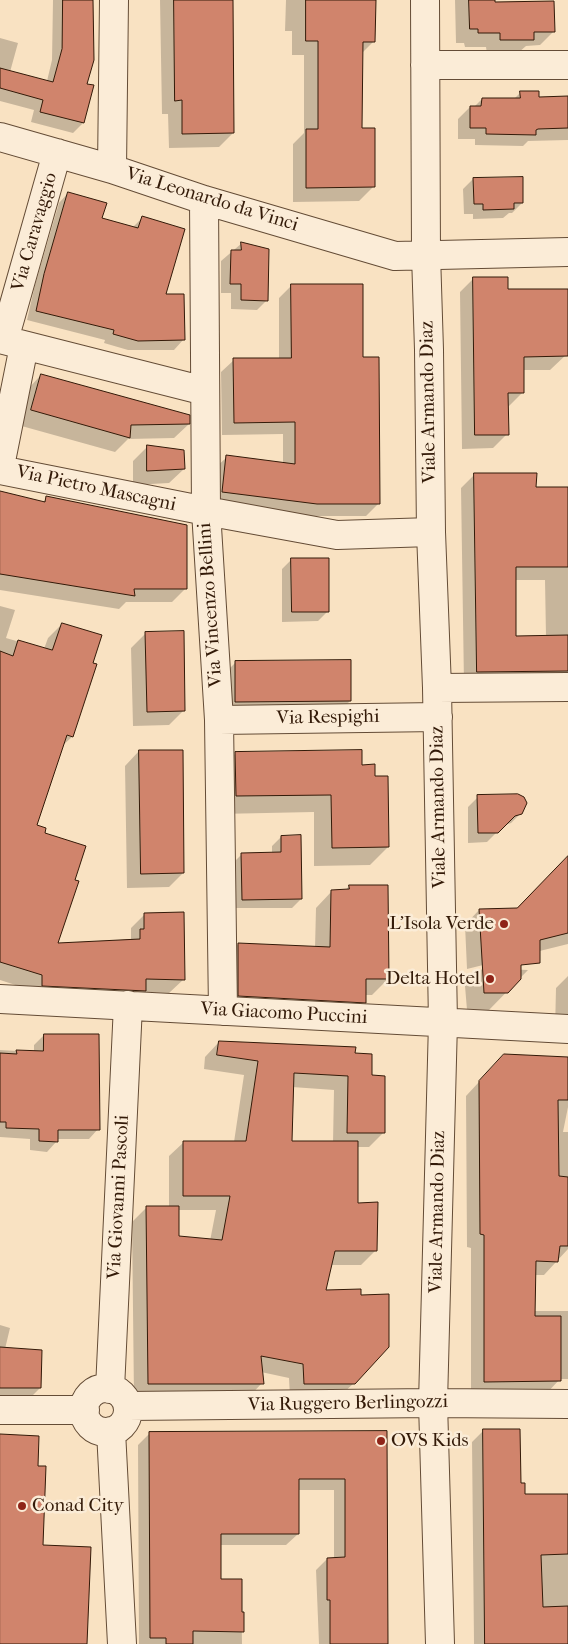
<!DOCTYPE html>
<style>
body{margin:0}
canvas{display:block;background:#f9e2c2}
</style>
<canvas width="568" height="1644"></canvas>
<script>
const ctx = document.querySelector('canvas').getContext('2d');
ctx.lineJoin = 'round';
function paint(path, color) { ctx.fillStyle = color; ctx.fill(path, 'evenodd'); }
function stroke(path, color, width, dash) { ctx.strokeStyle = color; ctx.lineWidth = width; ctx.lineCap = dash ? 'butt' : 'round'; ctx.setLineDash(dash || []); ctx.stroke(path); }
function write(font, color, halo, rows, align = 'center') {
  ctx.font = font + ' "IM FELL French Canon",serif'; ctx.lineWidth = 5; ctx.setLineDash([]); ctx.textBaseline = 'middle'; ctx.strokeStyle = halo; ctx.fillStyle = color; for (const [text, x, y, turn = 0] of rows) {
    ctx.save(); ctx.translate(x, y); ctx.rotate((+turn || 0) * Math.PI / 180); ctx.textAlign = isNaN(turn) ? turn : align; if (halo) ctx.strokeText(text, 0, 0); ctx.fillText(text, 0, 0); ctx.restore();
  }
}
const shadow = new Path2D(`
 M53,0H90L83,123L73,133L31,122L34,110L0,101V38L18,43L10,72L47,81L52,60Z
 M160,0H232L233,133L219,147L169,148L168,114H162Z
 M286,0H374V41L361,54V129L373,187L359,201L293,202V144L304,133V55H292V31H285Z
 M455,0H493V3L554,31L540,45L526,46L518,53L487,54L486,47H465L464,43H456Z
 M521,92L537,98H568V140L528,141L523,146L475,145V139H458V119L470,107H474L482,99L513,100Z
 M473,179L522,203L512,213H509L503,218L473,219V214H464L463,189Z
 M68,193L101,219L132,228L142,218L164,296L183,340L174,350H128L104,343L105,340L27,320L35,285L59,203Z
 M242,243L267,300L257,310L231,309V293H221V261Z
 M474,278L507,290L568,291V353L550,370H523V392L509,406H507V434L493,448L462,449L460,292Z
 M292,285L361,358L379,503L366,516H304L210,504L214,469L227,457L283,464V434L222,435L221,372L234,360L279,359V298Z
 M41,375L189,424L174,438L128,439L115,452L18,425L27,390Z
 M147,447L184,469L169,483L133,485V461Z
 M475,474L535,489H568V686L464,685L461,488ZM514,580H545L546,637H515Z
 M0,492L42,503L47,498L186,588L172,602H126L119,609L0,590Z
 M292,559L328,611L318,621L282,622V569Z
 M0,606L15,610L6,638L44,649L48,638L62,624L92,664L95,665L72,737L61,747L35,826L43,834L56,945L131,939V928L145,914L184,979L169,993L28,989L0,980Z
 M146,633L183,711L169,725L133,726L131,648Z
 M236,662L350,701L340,711H226V672Z
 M139,751L183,873L169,887L127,888L125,766Z
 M236,753L374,778L388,847L370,865L314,866V812L219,814L218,771Z
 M478,797L521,813L511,823L503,826L487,842L468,843V807Z
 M281,837L301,899L292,908H233V863L242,854H272V846Z
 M568,857V944L467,969L465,925L479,910L518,909Z
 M349,886L388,979L372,995H364V1002L348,1018L223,1012L222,961L238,944L315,948L316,908L332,891H345Z
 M483,968L528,970L489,1010H467L465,986Z
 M568,976V1030H555L556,988Z
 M44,1035L98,1129L89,1139H56V1142L47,1152L30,1150V1139L0,1137V1050L34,1052V1045Z
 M219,1042L354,1055L370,1077L383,1133L369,1147H356V1204L376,1250L361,1265H330L324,1291L354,1383L339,1397L290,1398L289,1378L261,1372L262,1383L248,1398H134L132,1222L147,1207H169V1156L184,1142H234L244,1075L204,1069L205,1057ZM292,1087L334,1090L333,1142H291ZM177,1210H216L210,1241L178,1238Z
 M568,1058V1107L563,1132H568V1249L544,1275H534V1311H568V1379H560L546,1394L471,1395V1248L467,1247L466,1096L491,1069Z
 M0,1325L10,1328L5,1349L40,1388L27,1401L0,1400Z
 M484,1430L520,1485L524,1496L568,1495V1644H474L472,1442Z
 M150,1433H385L387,1644H319L316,1570L327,1559H334V1490H297L298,1534L286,1545H220L219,1581H241L242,1644H139L138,1445Z`);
const building = new Path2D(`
 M63,0H93L94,60L87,84L94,85L84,123L40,112L43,100L0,88V68L53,82L62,49Z
 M174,0H233L234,133L182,134V100L175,101Z
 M306,0H376L375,42H363L362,128H375V187L306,188V129H318V41H306Z
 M469,0H495V2L554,1L555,32H534V40H500V33H478V29H470Z
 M520,91H539V97L568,96V128L538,129L536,130V135L486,134V128H470V106H481L482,98H520Z
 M523,177V203H514V209L483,210V204H474L473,178Z
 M68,192L107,203L102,218L138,228L142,216L185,229L166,294H184L185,340L138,341L113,334L114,330L36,311L44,274Z
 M241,242L269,249L268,301L241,300V284H230L231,250H241Z
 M473,277H508V289H568V356L524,357V393H508L509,435H475Z
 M291,284H363V357H379L380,504H317L222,492L226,455L295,464V422L234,423L233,358H291Z
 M41,374L190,415V424L131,425L130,438L31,410Z
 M147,445L184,450L185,469L147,471Z
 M474,473H537L536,487H568V567H516V636L568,635V671L477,672Z
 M0,491L45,502L46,496L187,525V589H134L135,596L0,574Z
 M291,558H329V612H292Z
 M62,623L102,635L93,663L97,664L73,737L67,735L37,825L46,828L45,833L86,846L75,880L79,881L58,943L140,939V929H144V913L184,912L185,980L146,979V991L42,986V975L0,962V651L13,656L18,640L52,650Z
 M184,631L185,711L147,712L145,632Z
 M351,660V701L235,702V661Z
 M139,750H183L184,873L141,874Z
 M362,750V765L375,764V776H388L389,847L332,848L331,795L236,796L235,752Z
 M518,794L524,797L527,803L522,814L515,816L498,833H478L477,795Z
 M301,835L302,899L242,900L241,853L281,852V836Z
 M568,856V933L540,940V963L521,965V979L508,993H484L479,909L517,908Z
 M349,885H388L389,979H366V1003L238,996V943L330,947L331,890L349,889Z
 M44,1034H99L100,1130H58V1142L39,1141V1129L6,1128V1122H0V1053L17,1054L16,1050L43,1051Z
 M219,1041L356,1047L355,1053L372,1054V1075L385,1076V1133H347L348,1076L294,1073L292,1141H358V1203L378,1202L377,1251H335L326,1290L361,1289V1295L389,1294V1347L355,1384H304L303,1364L261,1356L264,1384H148L146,1206H179V1236L222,1240L230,1196H183V1141H246L258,1061L217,1055Z
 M504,1054L568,1057V1100H558L559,1176L568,1177V1246H560L558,1262L536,1261L535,1316H561V1381L484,1382V1235L480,1234L479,1081Z
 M0,1347L42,1350L41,1388H0Z
 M483,1429H520L521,1483H525V1494H568V1554L541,1555L543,1607L568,1606V1644H485Z
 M387,1431L388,1644H330V1600H327V1558L345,1557V1479H299V1534H221V1579H242V1612H244V1632L193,1631V1644H166V1638H150L149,1432Z
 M0,1434L39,1436L38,1466H46L43,1545L91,1547L87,1644H0Z`);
const minor = new Path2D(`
 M425,0L426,254L429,350L431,532L437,688L443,1022L433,1403L440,1644
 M425,65H568
 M0,137L112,169L204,200L395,256L568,252
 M112,169L114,0
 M204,200L206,511L219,720L223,1011
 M0,339L205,391
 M4,340L57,153
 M0,466L24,346
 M0,470L206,511L337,535L431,532
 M437,688L568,687
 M219,720L438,717
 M0,999L568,1029
 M84 1410a22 22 0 1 1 44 0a22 22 0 1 1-44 0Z
 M110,1389L128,1005
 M128,1406L433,1403L568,1404
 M0,1410H85
 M111,1431L122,1644`);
const markers = [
 [504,924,5,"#8f2418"],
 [490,979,5,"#8f2418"],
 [381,1441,5,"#8f2418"],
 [22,1506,5,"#8f2418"]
];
const streetNames = [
 ["Via Leonardo da Vinci",212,200,17],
 ["Via Caravaggio",35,232,-74],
 ["Viale Armando Diaz",429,402,-91],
 ["Via Pietro Mascagni",96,489,12],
 ["Via Vincenzo Bellini",211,605,-94],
 ["Via Respighi",328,718,-1],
 ["Viale Armando Diaz",439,807,-91],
 ["Via Giacomo Puccini",284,1014,3],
 ["Via Giovanni Pascoli",119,1197,-87],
 ["Viale Armando Diaz",438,1212,-89],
 ["Via Ruggero Berlingozzi",348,1404,-1]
];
const poiNames = [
 ["L'Isola Verde",494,924],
 ["Delta Hotel",480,979],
 ["OVS Kids",391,1441,"left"],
 ["Conad City",32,1506,"left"]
];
paint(shadow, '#0003');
paint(building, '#d0846c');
stroke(building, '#331a08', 1);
stroke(minor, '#644c36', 30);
stroke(minor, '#fbecd7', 28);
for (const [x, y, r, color] of markers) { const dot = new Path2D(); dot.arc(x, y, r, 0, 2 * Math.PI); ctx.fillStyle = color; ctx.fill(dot); stroke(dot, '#fbecd7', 2); }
write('19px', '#331a08', '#fbecd7', streetNames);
write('19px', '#331a08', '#fbecd7', poiNames, 'right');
</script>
